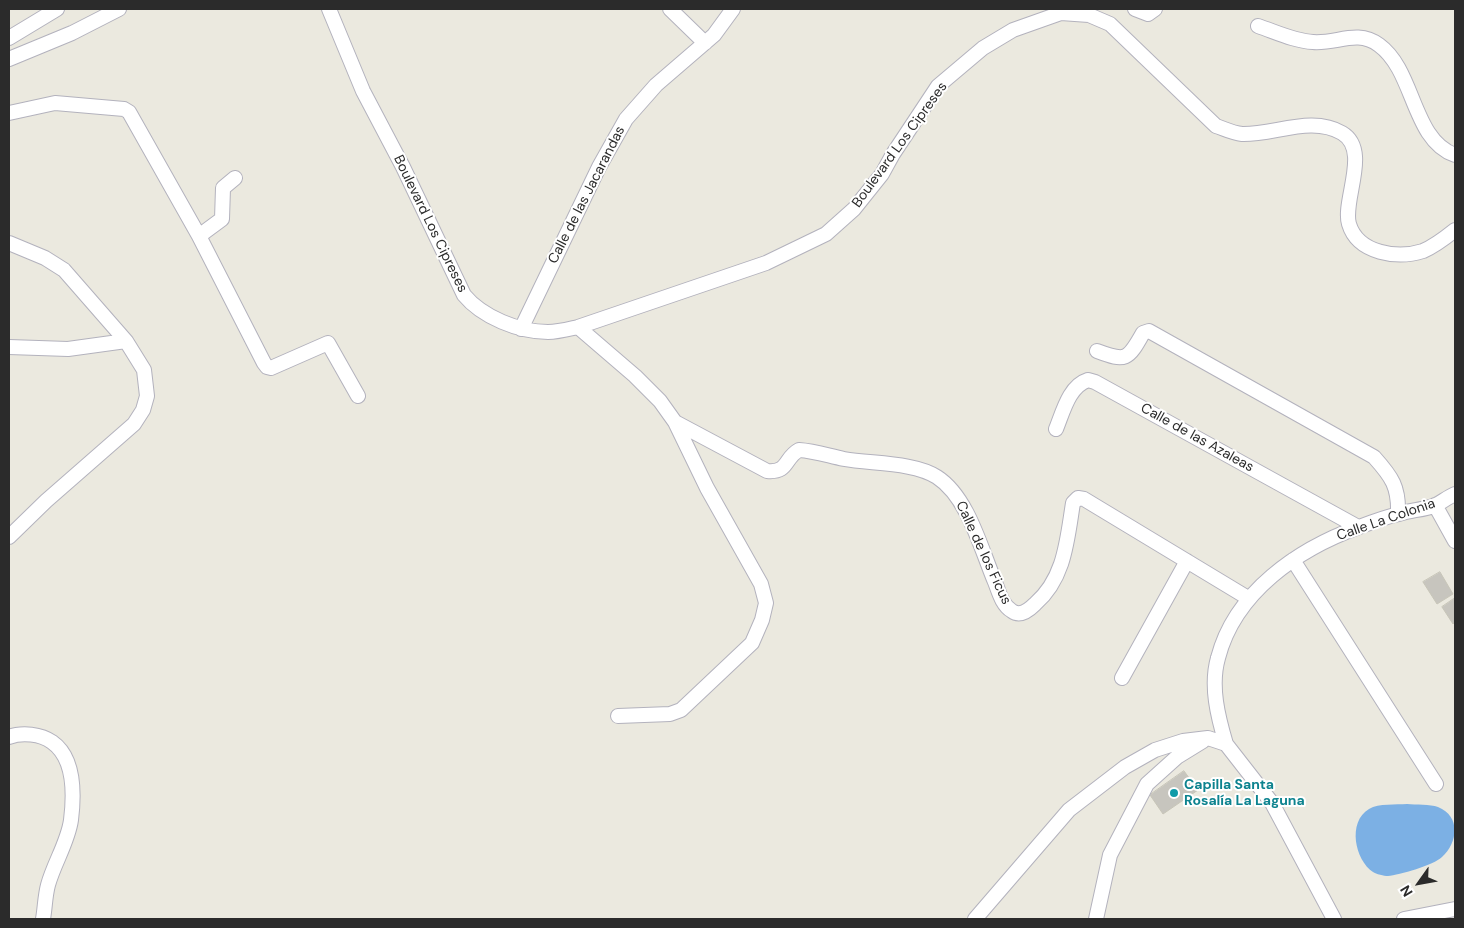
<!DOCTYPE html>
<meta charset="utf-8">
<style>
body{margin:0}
#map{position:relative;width:1464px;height:928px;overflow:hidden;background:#ebe9df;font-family:"DM Sans",sans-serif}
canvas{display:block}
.frame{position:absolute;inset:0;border:10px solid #2b2b2b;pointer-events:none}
.north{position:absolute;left:1394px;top:858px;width:50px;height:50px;-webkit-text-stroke:4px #fff;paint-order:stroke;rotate:238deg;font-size:14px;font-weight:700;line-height:20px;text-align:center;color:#2b2b2b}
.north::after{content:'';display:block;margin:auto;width:18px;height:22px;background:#2b2b2b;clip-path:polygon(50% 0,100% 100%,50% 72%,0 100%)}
</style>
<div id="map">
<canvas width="1464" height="928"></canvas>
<div class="frame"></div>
<div class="north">N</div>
</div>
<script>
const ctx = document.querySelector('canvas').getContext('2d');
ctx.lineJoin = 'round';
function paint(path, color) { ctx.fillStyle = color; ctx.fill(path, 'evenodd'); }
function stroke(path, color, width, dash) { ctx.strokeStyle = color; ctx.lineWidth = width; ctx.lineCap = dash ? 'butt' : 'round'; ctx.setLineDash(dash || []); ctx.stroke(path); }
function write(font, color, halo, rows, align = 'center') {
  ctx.font = font + ' "DM Sans",sans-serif'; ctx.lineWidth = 4; ctx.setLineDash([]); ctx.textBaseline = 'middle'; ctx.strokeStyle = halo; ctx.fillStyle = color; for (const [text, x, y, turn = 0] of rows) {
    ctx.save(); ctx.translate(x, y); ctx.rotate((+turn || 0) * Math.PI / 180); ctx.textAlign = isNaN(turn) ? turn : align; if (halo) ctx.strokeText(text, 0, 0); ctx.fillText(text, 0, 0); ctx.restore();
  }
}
const water = new Path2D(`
 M1407,804C1416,805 1430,804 1438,807C1461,816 1458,843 1442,857C1434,865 1399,875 1388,876C1384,876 1376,874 1373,872C1355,860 1347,822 1369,809C1379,803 1396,805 1407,804Z`);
const building = new Path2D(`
 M1440,572L1453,594L1437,604L1423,582Z
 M1455,598V622L1453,624L1442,607Z
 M1184,771L1198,790L1163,814L1150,795Z`);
const minor = new Path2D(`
 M329,9L363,91L403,167L464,295C482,317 519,332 548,332C558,332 569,329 578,327L766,263L826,234L854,209L882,174L893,154L938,86L983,48L1013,30L1061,13L1089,15L1110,24L1216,126C1225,129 1232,133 1242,134C1274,135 1312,115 1342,133C1371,150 1342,201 1349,224C1358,254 1398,259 1423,251C1435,246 1445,238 1455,230
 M670,9L705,43
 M1135,9L1148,14L1155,9
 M1258,26C1276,32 1294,41 1313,42C1337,44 1357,29 1379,45C1415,71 1412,140 1455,155
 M9,38L57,9
 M9,59L72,33L119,9
 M9,113L55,103L124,109L129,112L199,236L264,363L267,367L271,368L328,343L358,396
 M199,236L222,219L223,188L235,178
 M9,243L45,258L64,270L126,341L144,370L147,396L143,410L134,424L46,501L9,537
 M578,327L635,376L660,401L675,422L707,488L761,584L766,603L762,620L752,643L681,710L670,714L618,716
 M521,329L599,167L626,119L656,85L714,35L733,9
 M9,347L68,349L126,341
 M1097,351C1126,362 1128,360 1143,333L1149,331L1374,457C1392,477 1399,487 1398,514
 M675,422L767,471C789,473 784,458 799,450C815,451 829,456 844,459C871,464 914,462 937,477C968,497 981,549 995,582C999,592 1002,605 1012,611C1020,617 1029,610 1035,604C1065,578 1067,540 1073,503L1078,498L1084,499L1248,598
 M1056,429C1063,412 1069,386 1088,380L1095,382L1358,527
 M1435,505L1455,541
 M1293,560L1436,784
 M1122,678L1187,561
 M9,737C22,732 41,734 52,742C75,758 74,796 71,820C68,842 54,863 48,885C45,896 45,908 43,919
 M1226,744C1218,717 1210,686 1218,658C1235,592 1298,549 1359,527C1372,522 1385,517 1399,514C1411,510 1424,510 1436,505C1442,502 1448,497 1455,494
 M975,919L1069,810L1125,767L1155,750L1183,741L1208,738L1226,744L1272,803L1334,919
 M1096,919L1110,855L1147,784L1177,757L1203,741
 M1404,919L1455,909`);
const markers = [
 [1174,793,5,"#0f9aa8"]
];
const streetNames = [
 ["Boulevard Los Cipreses",900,145,-54],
 ["Calle de las Jacarandas",587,195,-63],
 ["Boulevard Los Cipreses",430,224,64],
 ["Calle de las Azaleas",1197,438,29],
 ["Calle La Colonia",1386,520,-19],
 ["Calle de los Ficus",983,553,65]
];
const cultureNames = [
 ["Capilla Santa",1184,785],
 ["Rosalía La Laguna",1184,801]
];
paint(water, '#7cb0e4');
paint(building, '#c7c5be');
stroke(building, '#c7c5b8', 1);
stroke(minor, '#b3b2bd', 16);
stroke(minor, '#fff', 14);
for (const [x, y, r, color] of markers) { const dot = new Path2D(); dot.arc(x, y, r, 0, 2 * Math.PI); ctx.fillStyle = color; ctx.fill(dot); stroke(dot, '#fff', 2); }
write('14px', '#2b2b2b', '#fff', streetNames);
write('bold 14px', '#0d838f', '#fff', cultureNames, 'left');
</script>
